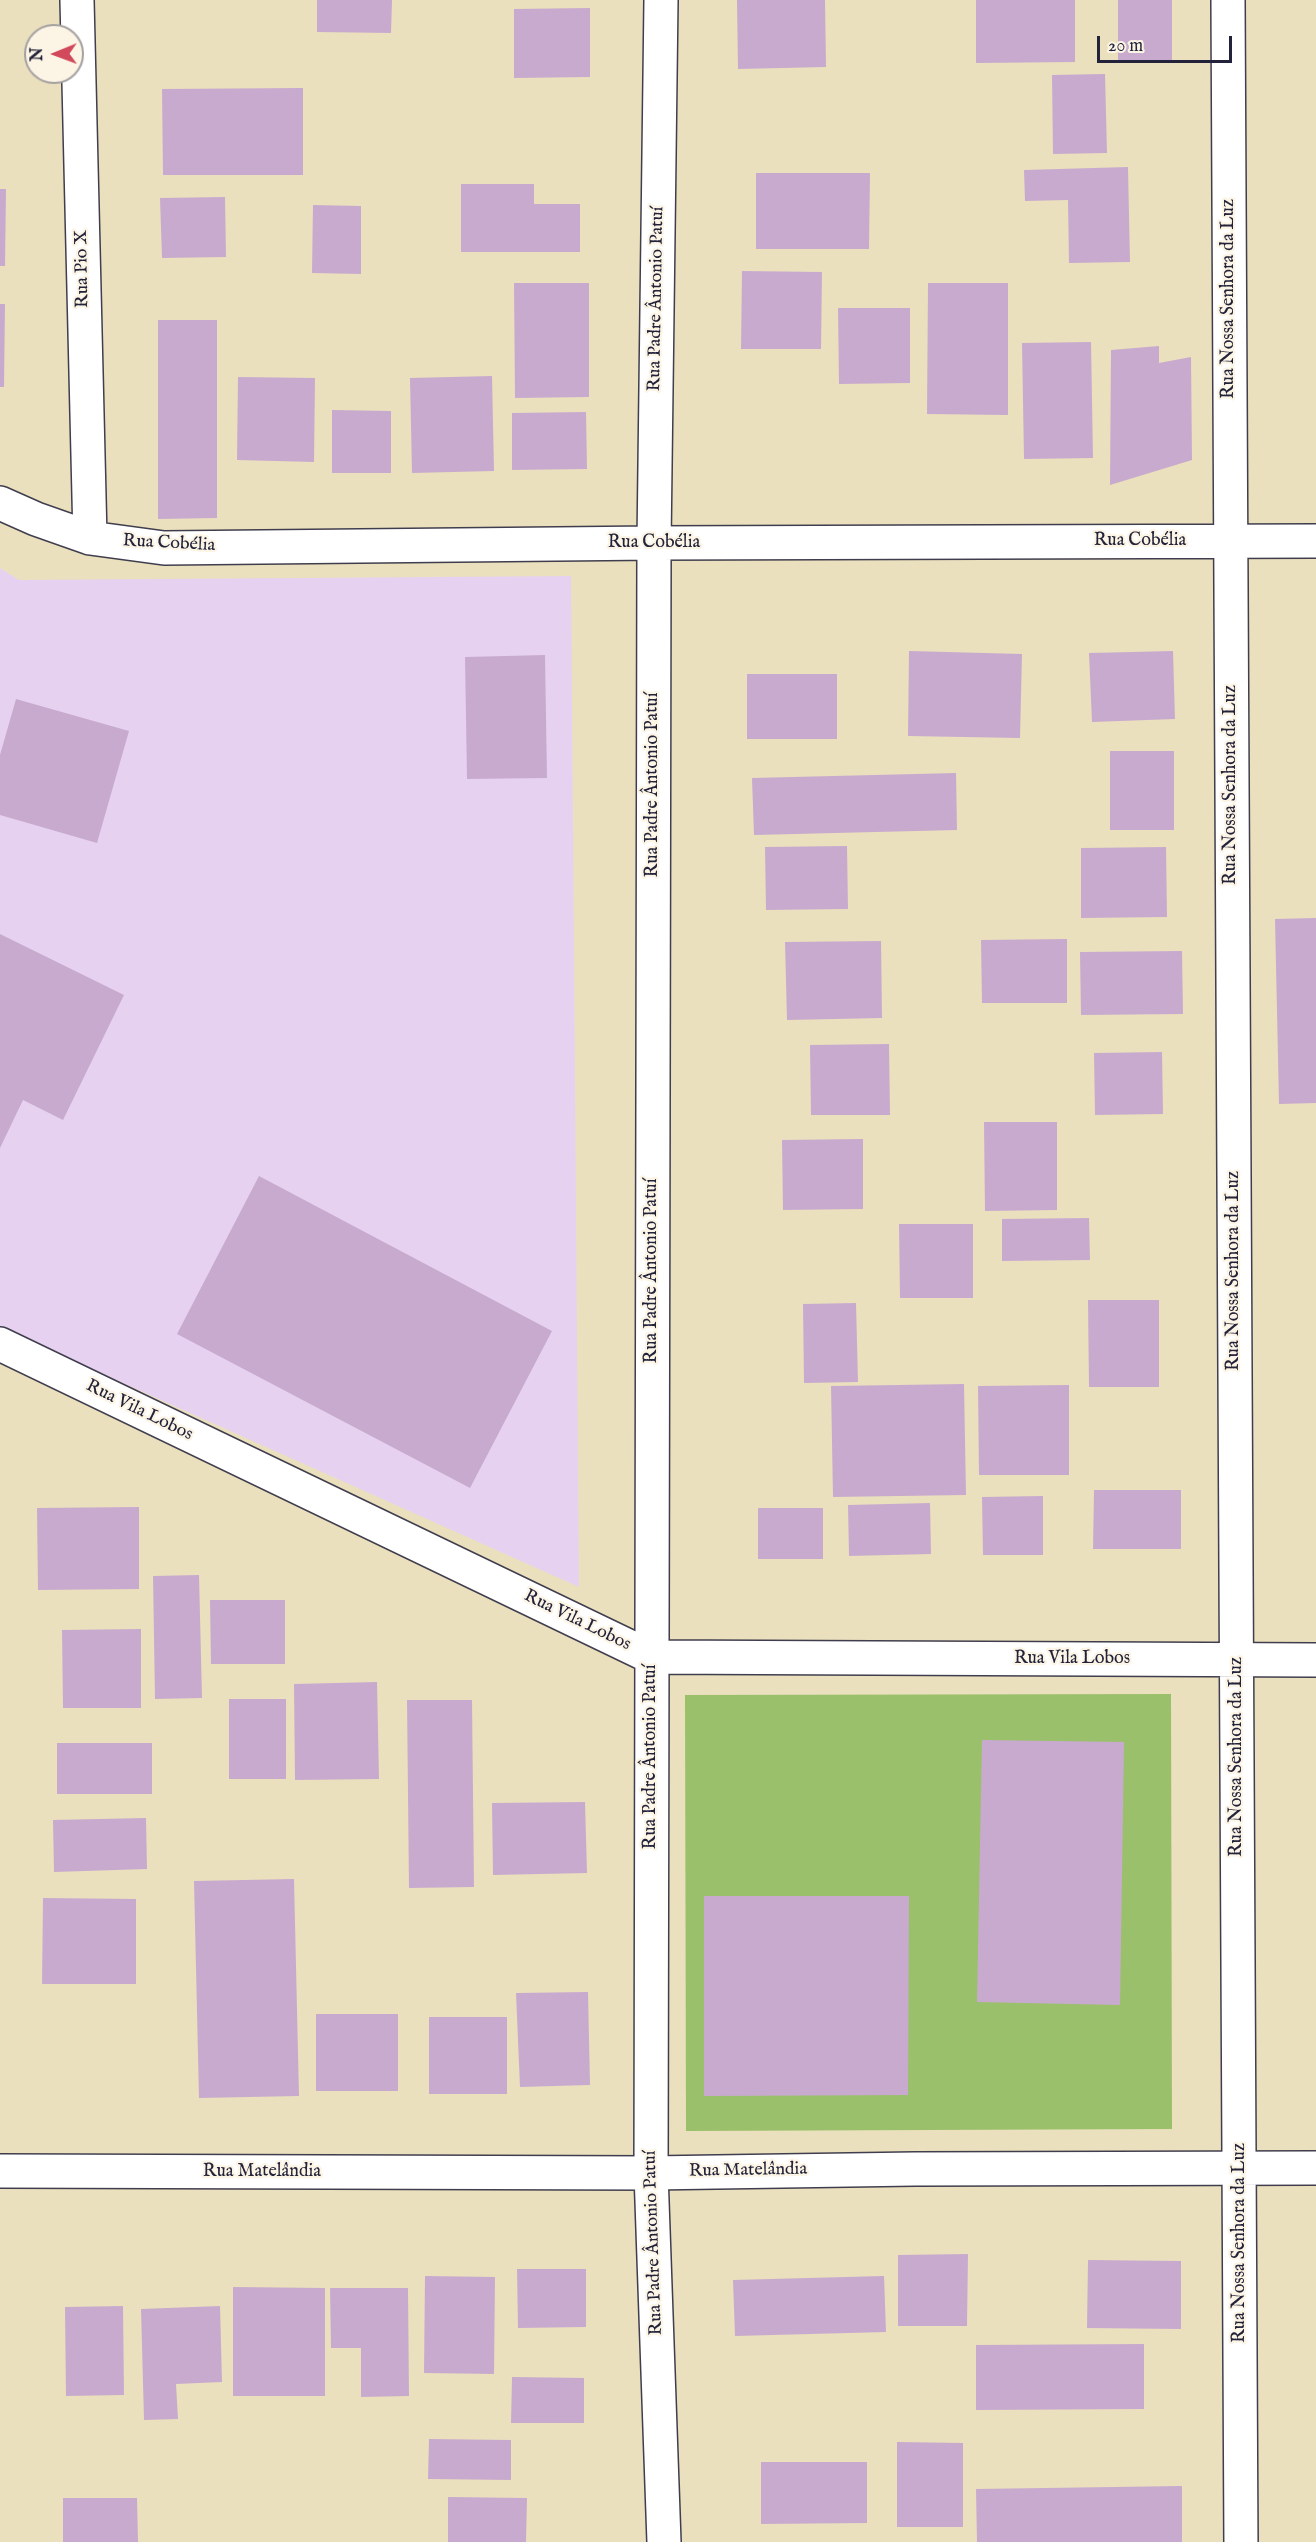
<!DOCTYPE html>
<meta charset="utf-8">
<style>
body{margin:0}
#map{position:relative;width:1316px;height:2542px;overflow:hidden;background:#eae0bd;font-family:"IM FELL English",serif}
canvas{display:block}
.north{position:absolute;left:24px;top:24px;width:60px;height:60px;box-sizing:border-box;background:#fcf5e5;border:2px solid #a5a1a1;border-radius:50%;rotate:269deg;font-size:16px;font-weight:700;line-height:24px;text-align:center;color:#22223b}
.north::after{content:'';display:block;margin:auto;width:21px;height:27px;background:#d1495b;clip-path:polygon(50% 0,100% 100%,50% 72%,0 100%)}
.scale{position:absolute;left:1097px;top:36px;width:135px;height:27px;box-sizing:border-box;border:3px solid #22223b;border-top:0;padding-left:8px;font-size:18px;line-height:21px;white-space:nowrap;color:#22223b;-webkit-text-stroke:4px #fcf5e5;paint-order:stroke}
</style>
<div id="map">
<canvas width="1316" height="2542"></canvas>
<div class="north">N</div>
<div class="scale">20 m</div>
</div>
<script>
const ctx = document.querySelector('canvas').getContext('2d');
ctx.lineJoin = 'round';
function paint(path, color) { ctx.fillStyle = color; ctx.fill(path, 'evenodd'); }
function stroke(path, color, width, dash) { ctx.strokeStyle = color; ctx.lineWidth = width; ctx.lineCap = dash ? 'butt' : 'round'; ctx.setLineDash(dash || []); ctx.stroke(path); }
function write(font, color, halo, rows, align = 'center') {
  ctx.font = font + ' "IM FELL English",serif'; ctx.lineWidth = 4.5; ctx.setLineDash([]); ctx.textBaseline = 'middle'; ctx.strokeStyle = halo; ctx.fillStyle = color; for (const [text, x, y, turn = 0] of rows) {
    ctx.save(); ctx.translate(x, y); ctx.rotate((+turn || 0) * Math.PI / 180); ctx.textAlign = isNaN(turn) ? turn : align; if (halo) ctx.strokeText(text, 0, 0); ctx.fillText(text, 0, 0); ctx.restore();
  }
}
const built = new Path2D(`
 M0,568L19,580L571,576L579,1587L0,1328Z`);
const green = new Path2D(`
 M1171,1694L1172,2129L686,2131L685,1695Z`);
const building = new Path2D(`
 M317,0H392L391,33L317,32Z
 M737,0H825L826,67L738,69Z
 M976,0H1075V62L976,63Z
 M1118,0H1172V63H1118Z
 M590,8V77L514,78V9Z
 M1105,74L1107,153L1053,154L1052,75Z
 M303,88V175H163L162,89Z
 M1128,167L1130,262L1069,263L1068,200L1025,201L1024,170Z
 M756,173H870L869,249H756Z
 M461,184H534V204H580V252H461Z
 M0,189H6L5,266H0Z
 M225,197L226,257L162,258L160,198Z
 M313,205L361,206V274L312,273Z
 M742,271L822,272L821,349H741Z
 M514,283H589V397L515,398Z
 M928,283H1008V415L927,414Z
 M0,304H5L4,387H0Z
 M838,308H910V383L839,384Z
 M158,320H217V518L158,519Z
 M1091,342L1093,458L1024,459L1022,343Z
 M1159,346V363L1191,357L1192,460L1110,485L1111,350Z
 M492,376L494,471L412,473L410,378Z
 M238,377L315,378L314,462L237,460Z
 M332,410L391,411V473H332Z
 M586,412L587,469L512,470V413Z
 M909,651L1022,654L1020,738L908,736Z
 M1173,651L1175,719L1092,722L1089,653Z
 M545,655L547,778L467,779L465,657Z
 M747,674H837V739H747Z
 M16,699L129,731L97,843L0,815V755Z
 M1110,751H1174V830H1110Z
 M956,773L957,830L754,835L752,778Z
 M847,846L848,909L766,910L765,847Z
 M1166,847L1167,917L1081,918V848Z
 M1316,918V1103L1279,1104L1275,919Z
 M0,934L124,995L63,1120L23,1100L0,1148Z
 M1067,939V1003H982L981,940Z
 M881,941L882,1018L787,1020L785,942Z
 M1182,951L1183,1014L1081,1015L1080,952Z
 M889,1044L890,1115H811L810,1045Z
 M1162,1052L1163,1114L1095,1115L1094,1053Z
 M984,1122H1057V1210L985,1211Z
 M863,1139V1209L783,1210L782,1140Z
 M259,1176L552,1331L470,1488L177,1334Z
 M1089,1218L1090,1260L1002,1261V1219Z
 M899,1224H973V1298H900Z
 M1088,1300H1159V1387H1089Z
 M856,1303L858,1382L804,1383L803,1304Z
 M964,1384L966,1495L833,1497L831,1386Z
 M1069,1385V1475H979L978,1386Z
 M1094,1490H1181V1549H1093Z
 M1043,1496V1555H983L982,1497Z
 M930,1503L931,1554L849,1556L848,1505Z
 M139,1507V1589L38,1590L37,1508Z
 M758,1508H823V1559H758Z
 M199,1575L202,1698L155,1699L153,1576Z
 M210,1600H285V1664H211Z
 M141,1629V1708H63L62,1630Z
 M377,1682L379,1779L295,1780L294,1684Z
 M229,1699H286V1779H229Z
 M407,1700H472L474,1887L409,1888Z
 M982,1740L1124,1742L1120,2005L977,2002Z
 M57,1743H152V1794H57Z
 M585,1802L587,1873L493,1875L492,1803Z
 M146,1818L147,1869L54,1872L53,1820Z
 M294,1879L299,2096L199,2098L194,1881Z
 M704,1896H909L908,2095L704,2096Z
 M43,1898L136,1899V1984H42Z
 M588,1992L590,2085L520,2087L516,1993Z
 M316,2014H398V2091H316Z
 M429,2017H507V2094H429Z
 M968,2254L967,2326H898V2255Z
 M1088,2260L1181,2261V2329L1087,2328Z
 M517,2269H586V2327L518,2328Z
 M425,2276L495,2277L494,2374L424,2373Z
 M884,2276L886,2332L735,2336L733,2280Z
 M233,2287L325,2288V2396H233Z
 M330,2288H408L409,2396L361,2397V2348H331Z
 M123,2306L124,2395L66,2396L65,2307Z
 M220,2306L222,2382L176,2384L178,2419L144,2420L141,2309Z
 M1144,2344V2409L976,2410V2345Z
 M512,2377L584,2378V2423H511Z
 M429,2439L511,2440V2480L428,2479Z
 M897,2442L963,2443V2527H897Z
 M761,2462H867V2523L761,2524Z
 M1182,2486V2542H977L976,2489Z
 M448,2497L527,2498L526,2542H448Z
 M63,2498H137L138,2542H63Z`);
const minor = new Path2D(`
 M77,0L90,538
 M661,0L654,543L651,2173L664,2542
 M1228,0L1241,2542
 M0,503L36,519L90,538L164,548L654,543L1316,541
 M0,1344L651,1657L1316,1660
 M0,2171L651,2173L915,2169L1316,2168`);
const streetNames = [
 ["Rua Pio X",83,269,-91],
 ["Rua Padre Ântonio Patuí",657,299,-89],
 ["Rua Nossa Senhora da Luz",1229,299,-90],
 ["Rua Cobélia",1140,541],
 ["Rua Cobélia",654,543],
 ["Rua Cobélia",169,544,3],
 ["Rua Padre Ântonio Patuí",653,785,-90],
 ["Rua Nossa Senhora da Luz",1231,785,-90],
 ["Rua Padre Ântonio Patuí",652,1271,-90],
 ["Rua Nossa Senhora da Luz",1234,1271,-90],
 ["Rua Vila Lobos",139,1411,26],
 ["Rua Vila Lobos",577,1621,26],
 ["Rua Vila Lobos",1072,1659],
 ["Rua Padre Ântonio Patuí",651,1757,-90],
 ["Rua Nossa Senhora da Luz",1237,1757,-90],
 ["Rua Matelândia",748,2171,-1],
 ["Rua Matelândia",262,2172],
 ["Rua Padre Ântonio Patuí",654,2243,-92],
 ["Rua Nossa Senhora da Luz",1240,2243,-90]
];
paint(built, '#e6d2f0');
paint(green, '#9bc06b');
paint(building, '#c8aacf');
stroke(minor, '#403e4e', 36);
stroke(minor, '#fff', 33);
write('18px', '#22223b', '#fcf5e5', streetNames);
</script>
